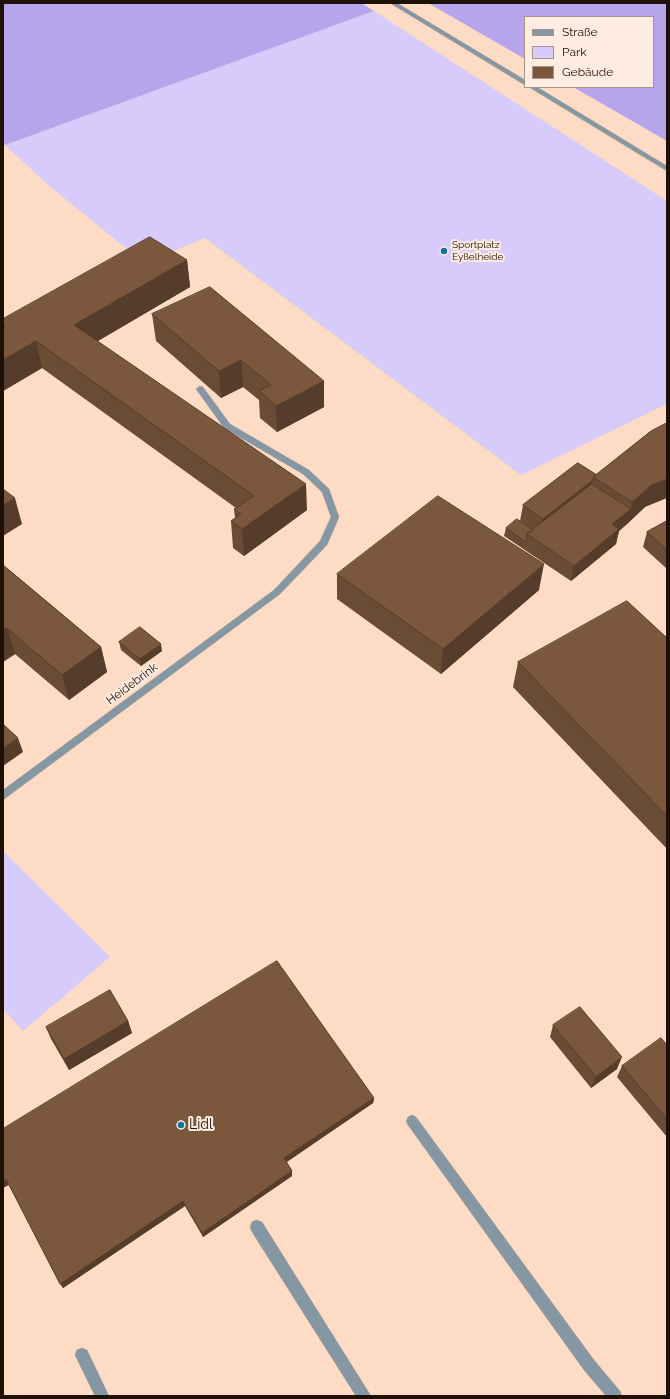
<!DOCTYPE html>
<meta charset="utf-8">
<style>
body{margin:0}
#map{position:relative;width:670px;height:1399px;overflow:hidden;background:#fedbc4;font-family:Raleway,sans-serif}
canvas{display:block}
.frame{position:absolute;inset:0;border:4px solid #1f1006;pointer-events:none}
.legend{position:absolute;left:524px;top:16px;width:130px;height:72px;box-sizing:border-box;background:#feece1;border:1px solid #a59489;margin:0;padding:5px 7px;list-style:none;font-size:12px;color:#1f1006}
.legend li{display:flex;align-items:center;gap:8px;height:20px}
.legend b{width:20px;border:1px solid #a59489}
</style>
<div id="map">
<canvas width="670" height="1399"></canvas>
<div class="frame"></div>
<ul class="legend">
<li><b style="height:5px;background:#8497a3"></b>Straße</li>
<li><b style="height:11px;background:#d6cbfa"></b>Park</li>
<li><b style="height:11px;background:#7b573d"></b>Gebäude</li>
</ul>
</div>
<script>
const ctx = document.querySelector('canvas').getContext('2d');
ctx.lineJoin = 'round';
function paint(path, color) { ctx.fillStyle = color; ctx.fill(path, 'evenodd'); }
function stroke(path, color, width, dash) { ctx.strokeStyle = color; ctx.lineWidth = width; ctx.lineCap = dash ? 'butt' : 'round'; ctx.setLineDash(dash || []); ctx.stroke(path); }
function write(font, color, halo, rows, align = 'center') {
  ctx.font = font + ' Raleway,sans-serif'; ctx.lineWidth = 4; ctx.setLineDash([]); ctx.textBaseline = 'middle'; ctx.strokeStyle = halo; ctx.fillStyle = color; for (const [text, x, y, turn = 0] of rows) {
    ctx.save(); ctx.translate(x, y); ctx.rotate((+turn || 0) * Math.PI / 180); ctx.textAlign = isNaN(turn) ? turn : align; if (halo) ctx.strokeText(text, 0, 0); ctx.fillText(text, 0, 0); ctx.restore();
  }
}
const green = new Path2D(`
 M374,11L667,201V404L521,475L205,238L144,263L47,184L5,145Z
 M3,851L110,957L23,1031L3,1009Z`);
const forest = new Path2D(`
 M3,3H361L374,11L5,145L3,143Z
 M428,3H667V141L573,87H653V17H525V59Z`);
const minor = new Path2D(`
 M390,3H397L525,80V85Z
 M529,87H537L667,166V171Z
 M200,386L203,387L230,424L309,470L329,489L339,517L327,545L280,594L3,800V790L274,590L320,541L331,517L322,492L303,474L224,428L196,389Z
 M412,1115L416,1117L594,1360L620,1391L622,1396H606L584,1370L408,1125L406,1121L408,1117Z
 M257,1220L262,1222L371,1396H356L252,1232L250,1227L252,1222Z
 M82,1348L87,1350L109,1396H95L75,1355L77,1350Z`);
const wall = new Path2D(`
 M187,260L190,287L98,341L307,510L244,556L233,548L231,521L235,518L234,509L236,508L42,368L3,391V319Z
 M152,314L324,381V407L277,432L260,418L259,400L243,387L221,398L156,341Z
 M578,463L645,507L627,524L619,531L616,544L571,581L504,536L506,528L533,530L520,521L523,505Z
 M667,521V569L643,547L647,532Z
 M3,565L101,647L107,672L69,700L15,654L3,662Z
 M337,574L539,590L441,674L337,599Z
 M667,638V849L513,687L518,662Z
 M119,642L162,651L141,666L121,650Z
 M128,1021L132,1033L69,1070L51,1039L46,1027Z
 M553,1025L617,1069L591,1088L550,1037Z
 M667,1045V1137L617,1077L622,1066Z
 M374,1098L373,1103L286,1162L292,1171V1176L203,1237L185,1206L63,1288L9,1185L3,1188V1129Z`);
const shadedWall = new Path2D(`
 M187,260L190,287L79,352L74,325Z
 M36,341L42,368L3,391V360Z
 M241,360L243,387L221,398L219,371Z
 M324,381V407L277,432L276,406Z
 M667,479V498L645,507L627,524L619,531L616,544L571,581L574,566L612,524L631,509L632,502L651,485Z
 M593,480L589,496L540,535L543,519Z
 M306,484L307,510L244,556L242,529Z
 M15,498L22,524L3,536V505Z
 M544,564L539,590L441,674L443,649Z
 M7,628L15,654L3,662V631Z
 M161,644L162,651L141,666L140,659Z
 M101,647L107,672L69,700L62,675Z
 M18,738L23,752L3,766V748Z
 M128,1021L132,1033L69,1070L64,1059Z
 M622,1057L617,1069L591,1088L596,1077Z
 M374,1098L373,1103L284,1164V1158Z
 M292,1171V1176L203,1237L202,1233Z
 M6,1179L9,1184L3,1188V1181Z
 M183,1201L185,1206L63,1288L60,1284Z`);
const building = new Path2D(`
 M150,237L187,260L74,325L306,484L242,529L231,521L241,514L234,509L254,496L36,341L3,360V329L5,327L3,326V319Z
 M210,287L324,381L276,406L259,391L271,385L241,360L219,371L152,314Z
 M667,423V479L651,485L632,502L593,477L651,431Z
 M578,463L597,475L593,477V480L543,519L523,505Z
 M592,484L631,509L612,524L619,529L574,566L527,534Z
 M3,489L15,498L3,505Z
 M438,496L544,564L443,649L337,574Z
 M517,519L533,530L527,534L526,542L506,528Z
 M667,521V550L647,532Z
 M3,565L101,647L62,675L7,628L3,631Z
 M627,601L667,638V816L518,662Z
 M140,627L161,644L140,659L119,642Z
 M3,724L18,738L3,748Z
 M277,961L374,1098L284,1158L292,1171L202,1233L183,1201L60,1284L6,1179L3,1181V1129Z
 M110,990L128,1021L64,1059L46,1027Z
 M580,1007L622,1057L596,1077L553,1025Z
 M661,1038L667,1045V1119L622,1066Z`);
const markers = [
 [444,251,4,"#1173a0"],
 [181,1125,4,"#1173a0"]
];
const farPoinames = [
 ["Sportplatz",452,245],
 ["Eyßelheide",452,257]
];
const streetNames = [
 ["Heidebrink",132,684,-37]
];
const nearPoinames = [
 ["Lidl",189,1125]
];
paint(green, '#d6cbfa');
paint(forest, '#b7a5ec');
stroke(minor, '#d6b6a2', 1);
paint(minor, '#8497a3');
paint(wall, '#6a4b34');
paint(shadedWall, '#563d2b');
paint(building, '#7b573d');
stroke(building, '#563d2b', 1);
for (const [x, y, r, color] of markers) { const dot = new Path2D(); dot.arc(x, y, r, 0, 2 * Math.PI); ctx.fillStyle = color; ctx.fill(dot); stroke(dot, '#feece1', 1.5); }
write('10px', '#1f1006', '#feece1', farPoinames, 'left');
write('12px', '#1f1006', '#feece1', streetNames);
write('14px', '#1f1006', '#feece1', nearPoinames, 'left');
</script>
